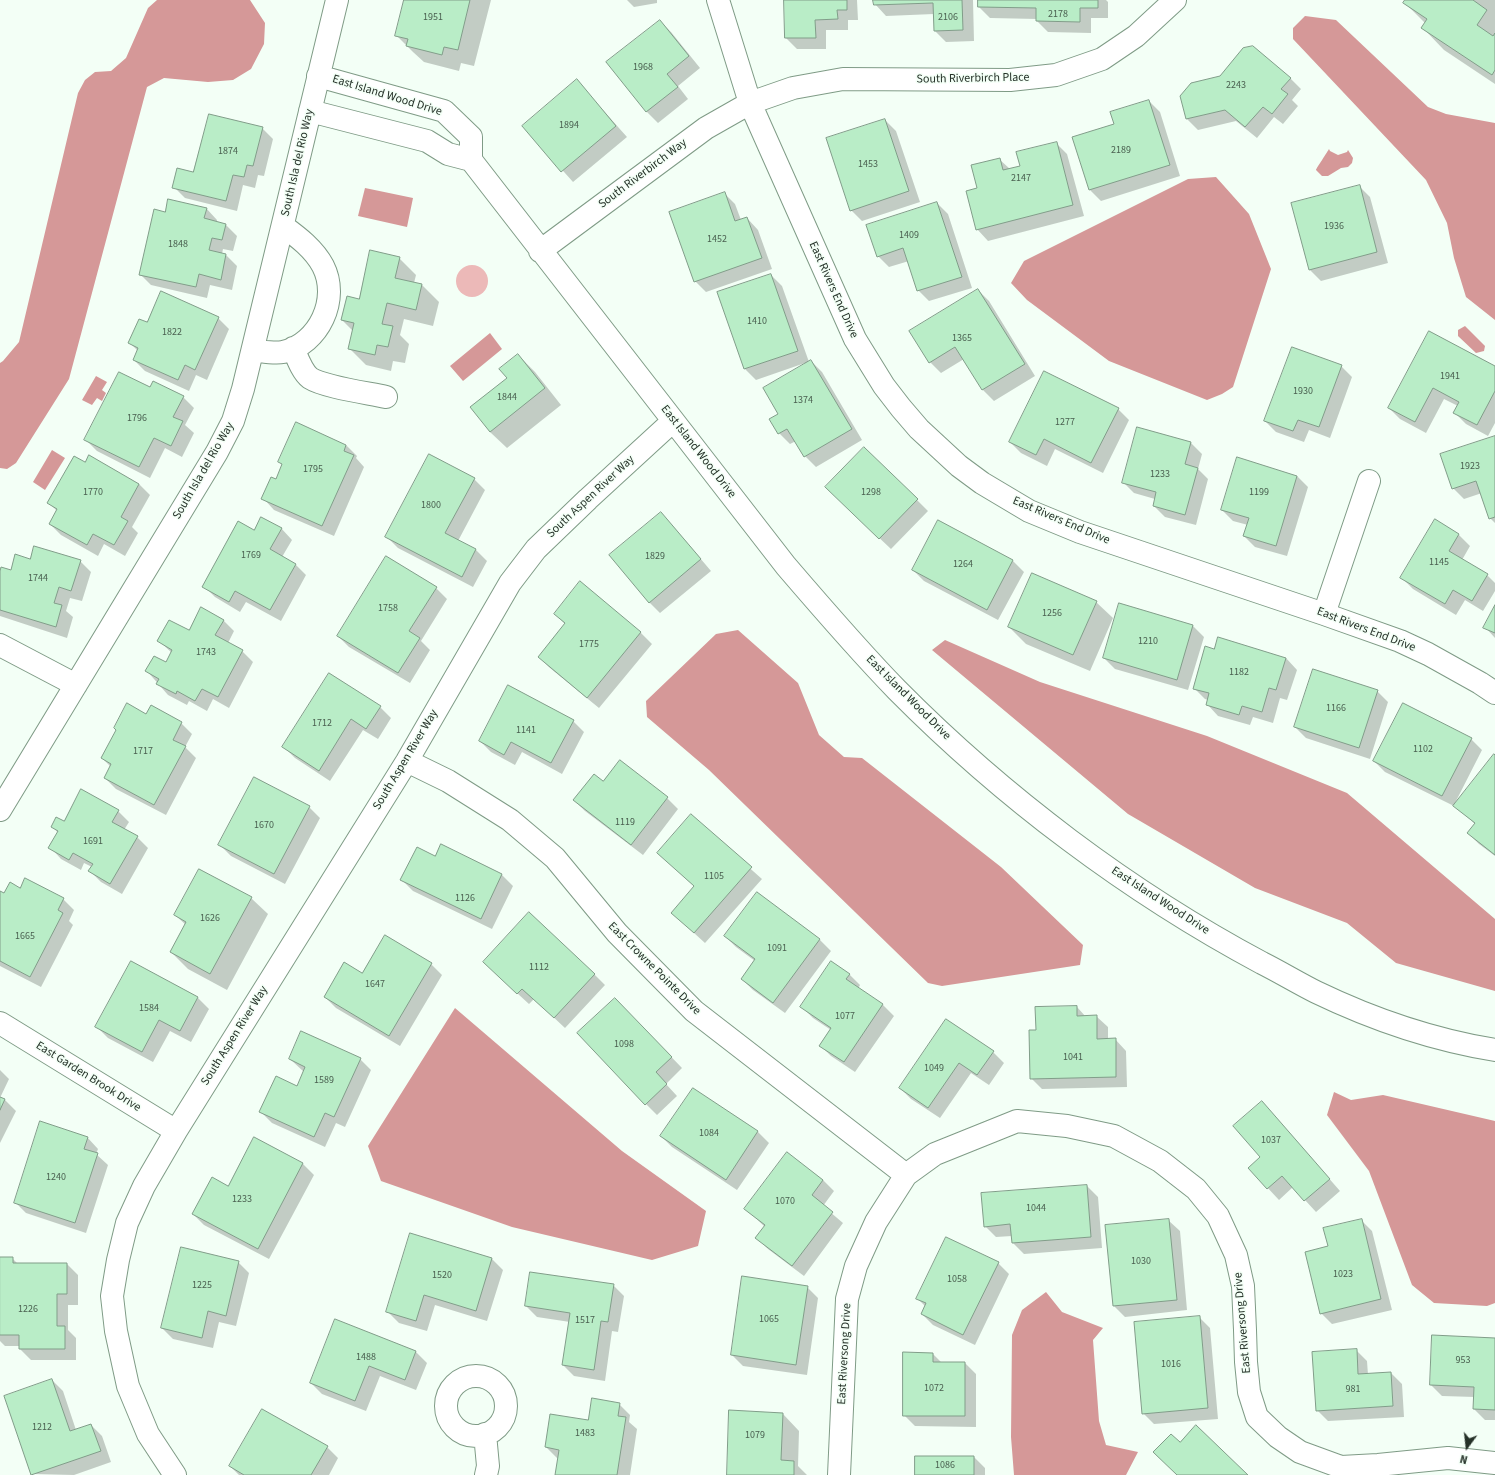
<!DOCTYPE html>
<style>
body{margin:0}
#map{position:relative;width:1495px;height:1475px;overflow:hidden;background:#f3fff6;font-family:"Source Sans 3",sans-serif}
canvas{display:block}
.north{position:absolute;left:1447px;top:1427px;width:40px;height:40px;-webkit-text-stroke:3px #f3fff6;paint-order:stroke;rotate:195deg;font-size:11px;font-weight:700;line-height:16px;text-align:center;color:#253128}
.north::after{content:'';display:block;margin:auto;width:14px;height:18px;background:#253128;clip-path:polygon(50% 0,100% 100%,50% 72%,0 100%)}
</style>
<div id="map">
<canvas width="1495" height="1475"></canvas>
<div class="north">N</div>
</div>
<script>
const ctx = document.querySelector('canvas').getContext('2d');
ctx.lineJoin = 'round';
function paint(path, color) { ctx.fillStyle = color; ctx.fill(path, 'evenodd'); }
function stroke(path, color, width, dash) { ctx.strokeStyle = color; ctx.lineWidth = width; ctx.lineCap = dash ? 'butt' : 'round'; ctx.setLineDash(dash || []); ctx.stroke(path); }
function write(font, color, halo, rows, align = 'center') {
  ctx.font = font + ' "Source Sans 3",sans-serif'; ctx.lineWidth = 3; ctx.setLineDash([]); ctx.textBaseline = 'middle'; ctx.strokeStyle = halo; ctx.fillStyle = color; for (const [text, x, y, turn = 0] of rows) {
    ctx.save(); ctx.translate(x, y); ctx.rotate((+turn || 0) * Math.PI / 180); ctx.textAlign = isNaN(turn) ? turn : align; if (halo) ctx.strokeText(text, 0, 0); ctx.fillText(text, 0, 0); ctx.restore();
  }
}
const green = new Path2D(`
 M456 281a16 16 0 1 1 32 0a16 16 0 1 1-32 0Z`);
const water = new Path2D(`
 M157,0H250L265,23L264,44L251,69L233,80L208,82L164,78L147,87L69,379L16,463L7,469L0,468V363L3,361L19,342L78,93L85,80L95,72L111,71L126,58L148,8Z
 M1305,16L1336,20L1428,107L1446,114L1495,123V320L1466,297L1454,258L1447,223L1426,180L1293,39V28Z
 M1329,149L1330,151L1338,155L1347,152L1348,150L1353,158L1352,163L1348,167L1341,168L1328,176H1322L1316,170C1316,169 1328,151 1329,149Z
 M1216,177L1249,214L1271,269L1233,387L1222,394L1207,400L1109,361L1027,300L1011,283L1024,261L1188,179Z
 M365,188L413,198L407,227L358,216Z
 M1465,326L1485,346L1484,351L1476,353L1458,336V330Z
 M490,333L502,349L463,381L450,366Z
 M96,376L107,382L102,390L106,393L102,401L97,398L92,405L82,400Z
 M52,450L65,458L45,490L33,482Z
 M738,630L798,683L819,735L844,757L862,758L1001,867L1083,945L1080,965L942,986L928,983L709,770L647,717L646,701L716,634Z
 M945,640L1040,682L1207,736L1347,793L1495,919V991L1396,963L1347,923L1255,888L1128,814L932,650Z
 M455,1008L622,1151L706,1211L698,1246L652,1260L512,1227L381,1181L368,1146Z
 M1334,1092L1351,1100L1383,1095L1495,1121V1303L1487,1306L1434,1303L1412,1285L1369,1171L1327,1115Z
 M1046,1292L1062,1312L1103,1328L1093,1340L1099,1421L1106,1445L1138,1452L1126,1475H1014L1011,1437L1012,1335L1022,1310Z`);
const shadow = new Path2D(`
 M404,0H491L474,66L461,63L459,71L424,62L413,52L396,35Z
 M627,0H657V3L634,7Z
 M785,0H857L858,20H848V30H826V49H797L786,38Z
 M874,0H973L974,41L946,42L935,31L934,14L886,16L875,4Z
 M979,0H1106L1108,2V18H1091V33L1048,32L1037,21V19L990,18L979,7Z
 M1404,0H1495V84L1444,50L1422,27L1425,23L1405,3L1406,1Z
 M660,21L671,32L700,68L678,86L688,99L658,123L647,112L608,62Z
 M1290,78L1301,89L1292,100L1298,106L1283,124L1274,117L1257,138L1236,121L1198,130L1187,119L1181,96Z
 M577,81L627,137L573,182L523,126Z
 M1149,101L1160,112L1180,176L1101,201L1090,190L1115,125Z
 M885,120L896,131L920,202L862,221L851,210Z
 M262,128L273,139L264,176L258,175L255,188L243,185L237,211L185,198L174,187Z
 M1056,143L1067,154L1084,216L988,241L977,229L978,189L999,159L1010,169L1021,167Z
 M1359,186L1370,197L1388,263L1321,281L1310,270Z
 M724,193L735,204L741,220L747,218L758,230L772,269L706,292L695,281Z
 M937,203L948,214L972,288L929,301L918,290L909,261L889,267L878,256Z
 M206,208L217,220V222L226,225L237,236L233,251L223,249L222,254L226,255L237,266L232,290L210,285L207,298L151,285L140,274L166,213Z
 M399,258L416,275L414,283L422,285L439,302L433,326L404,319L400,335L409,344L405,363L393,361L391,371L366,365L349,348L353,331L342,320L359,300Z
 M771,275L782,286L809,362L811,361L822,372L862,440L816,467L805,456L796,441L790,444L779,433L780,414L805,363L756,380L745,369Z
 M978,290L989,301L1035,376L994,401L983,390L964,359L941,373L930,362Z
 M218,318L229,329L207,380L196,375L189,391L145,371L134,360L138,351L130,343L148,324Z
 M1430,333L1495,367V423L1488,436L1466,424L1455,413L1458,406L1444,399L1426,433L1400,419L1389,408Z
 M518,355L535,372L561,405L507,448L490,432L508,378Z
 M1341,366L1352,377L1330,438L1309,430L1304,442L1276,432L1265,421Z
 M150,388L183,397L194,408L185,425L194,433L182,457L165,448L150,478L97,451L86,440Z
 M1118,409L1129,420L1103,473L1055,449L1047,466L1021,453L1010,442Z
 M1137,428L1191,443L1202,454L1198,469L1208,479L1196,525L1165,517L1154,506L1155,499L1134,493L1123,482Z
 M1495,437V523L1490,518L1482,493L1464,499L1453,488Z
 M346,445L357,456L356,458L364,467L334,536L274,510L263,498L276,480L283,465L279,462Z
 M86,463L139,484L150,495L132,527L138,533L125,556L104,544L98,556L61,535L50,524L57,511L49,503Z
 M1297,476L1308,487L1287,556L1255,547L1244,536L1248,525L1233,521L1222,510Z
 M474,479L485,490L458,541L476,550L487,561L473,587L398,548L387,537Z
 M837,498L917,500L928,511L891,549Z
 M661,514L672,525L711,571L660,613L649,602Z
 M939,521L1013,561L1024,572L998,620L924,581L913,570Z
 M1435,521L1459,535L1470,546L1462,560L1487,575L1495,583V591L1483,611L1465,600L1456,615L1413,589L1402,578Z
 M281,528L292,540L282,557L295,564L306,575L281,621L246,602L240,612L215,597L204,586L254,531Z
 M31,560L80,561L91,572L82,601L70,598L66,611L73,617L67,638L0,616V574L11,571Z
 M580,583L641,633L652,644L599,708L550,668L539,657L566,625L555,614Z
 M436,588L447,599L421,641L430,650L410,683L349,647L338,636Z
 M1096,602L1113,618L1090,671L1026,644L1009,627Z
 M1120,605L1193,626L1204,637L1188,690L1115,669L1104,658Z
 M1495,607V638L1485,627Z
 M223,620L234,631L228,643L242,651L253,662L229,708L213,699L207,711L189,701L187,705L168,695L147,671L166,663L172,653L159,641Z
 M1215,650L1286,658L1297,670L1287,700L1280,698L1273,723L1253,717L1250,725L1218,716L1207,704L1208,700L1205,699L1194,688Z
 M329,675L380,707L391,718L378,739L363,730L330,781L295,758L284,747Z
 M1377,691L1388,702L1370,759L1306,738L1295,727Z
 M573,721L584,732L562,774L522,752L515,765L491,752L480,741Z
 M181,723L192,734L185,747L196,758L166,815L116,789L105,778L111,767L102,758Z
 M1471,739L1482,750L1455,803L1495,756V856L1479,844L1468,833L1475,824L1454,805V806L1385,772L1374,761Z
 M667,798L678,809L643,855L585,811L574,800Z
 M309,807L320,818L285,884L231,856L220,845Z
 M118,811L129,822L124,830L137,837L148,848L122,894L101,882L90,871L92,867L84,863L81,870L61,859L50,847L58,833L52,826L64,822Z
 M691,816L762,879L705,943L672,913L695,887L658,853Z
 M442,845L502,875L513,886L492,929L413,891L402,880L436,857Z
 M20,889L63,899L74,910L69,921L73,925L41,987L0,966V892L5,894Z
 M757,893L820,940L831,951L785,1013L753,990L742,979L755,961L736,947L725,936Z
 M251,898L268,914L227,990L188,969L171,952L186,925L175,915Z
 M131,962L198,998L209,1009L191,1042L170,1031L153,1062L108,1038L97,1027Z
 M431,964L442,975L400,1046L336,1008L325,997L362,974Z
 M495,973L594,974L605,985L565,1028L534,999L529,1004Z
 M849,974L860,985L858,989L883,1005L894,1016L855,1072L831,1056L820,1045L831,1030L813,1018L802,1007Z
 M1077,1007L1086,1017L1096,1016L1108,1027V1040L1115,1039L1126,1051L1127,1087L1042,1089L1031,1078L1037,1031Z
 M626,1010L682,1068L666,1084L677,1096L657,1115L646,1104Z
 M947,1020L993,1052L1004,1063L989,1085L971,1073L940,1118L911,1099L900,1088Z
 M290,1059H360L371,1070L345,1127L336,1123L325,1147L272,1123L261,1112L297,1087L304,1072Z
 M0,1070L9,1079L0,1098L5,1100L16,1111L0,1143Z
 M693,1089L758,1132L769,1143L737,1190L672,1147L661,1136Z
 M1272,1113L1340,1191L1316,1212L1293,1187L1279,1200L1249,1168L1261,1157Z
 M87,1137L98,1149L96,1154L108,1165L86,1233L26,1213L15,1202Z
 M255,1139L303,1164L314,1175L269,1259L204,1225L193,1214L229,1187Z
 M787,1154L823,1180L834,1191L823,1206L843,1223L804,1276L768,1249L757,1238L765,1227L746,1209Z
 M1087,1186L1098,1197L1102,1248L1024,1254L1013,1243L1012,1236L996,1237L985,1226Z
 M1168,1220L1180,1231L1187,1310L1125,1317L1114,1306Z
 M1361,1220L1372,1231L1392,1310L1332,1324L1321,1313L1329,1247Z
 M411,1234L492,1259L503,1270L487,1321L435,1305L427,1331L399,1323L387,1311Z
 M0,1258H12L18,1264H67L78,1275V1305H68V1330L76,1338V1360H31L20,1349V1346H5L0,1341Z
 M238,1262L249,1273L236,1326L219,1322L213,1348L173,1339L162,1328Z
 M998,1263L1009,1274L975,1345L933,1325L922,1314L925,1306L918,1299Z
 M613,1285L624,1296L618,1332L612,1331L605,1381L574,1376L563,1365L570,1322L537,1317L526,1306Z
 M807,1287L818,1298L807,1375L743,1366L732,1355Z
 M1199,1317L1210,1328L1218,1419L1154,1424L1143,1413Z
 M1495,1339V1420H1485L1474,1409L1475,1397L1442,1396L1431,1385Z
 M1356,1350L1367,1361L1368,1375L1391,1373L1402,1384L1404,1417L1328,1421L1317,1410Z
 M416,1352L427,1363L416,1390L380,1376L366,1411L322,1394L311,1383Z
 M933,1354L942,1363H965L976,1374V1427L915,1426L904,1415Z
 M52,1380L63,1391L76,1430L91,1425L102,1436L111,1462L74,1475L32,1474Z
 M619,1404L630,1415L629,1422L637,1429L630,1475H556L559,1459L557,1458L546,1447Z
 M783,1414L799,1431L798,1466L807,1475H728Z
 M327,1447L338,1458L329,1475H239L230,1466Z
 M974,1457L985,1468V1475H916Z`);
const building = new Path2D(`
 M404,0H470L458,50L444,47L442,55L406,46L408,39L395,36Z
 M784,0H847V10H837L838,19L815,20L816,38H785Z
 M873,0H962L963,30L934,31L933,3L874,5Z
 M978,0H1098V8H1080V22L1036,21V8L978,7Z
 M1405,0H1473L1487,10L1477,25L1493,36L1495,33V70L1492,75L1421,28L1427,19L1403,3Z
 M660,20L689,56L667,74L678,87L646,112L606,62Z
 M1253,46L1291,78L1281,89L1288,94L1272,114L1263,107L1245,127L1225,110L1186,119L1180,96L1191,83L1220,76L1243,48Z
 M577,79L616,126L561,172L522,126Z
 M1149,100L1170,165L1089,190L1072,137L1114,124L1110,112Z
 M209,114L263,127L253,166L247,165L244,177L233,175L226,201L172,188L177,168L193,172Z
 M885,119L909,191L850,211L826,138Z
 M1057,142L1073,205L976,230L966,191L977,188L971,165L1000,158L1003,170L1020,166L1016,152Z
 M1360,185L1377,252L1309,270L1291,203Z
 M725,192L735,221L747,217L762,258L694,282L669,212Z
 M168,199L207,208L204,218L226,224L222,240L212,238L209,250L226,254L221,280L199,274L196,287L139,275L154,209L165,212Z
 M937,202L962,277L917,291L903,248L877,257L866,225Z
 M370,250L400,257L395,278L422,284L416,310L387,303L382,324L393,326L388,347L377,345L375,355L348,349L354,323L341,320L347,296L359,299Z
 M771,274L798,351L744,369L717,292Z
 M978,289L1025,364L982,390L955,347L929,363L909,331Z
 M161,291L219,317L195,370L185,365L178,380L133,360L138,348L128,343L139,319L147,322Z
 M1429,331L1495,366V391L1477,425L1453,413L1459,402L1433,388L1415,422L1388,408Z
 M1292,347L1342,365L1319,427L1298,420L1293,431L1264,421Z
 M518,354L545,388L490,432L470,407L507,378L499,369Z
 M811,360L852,429L804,457L787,429L778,434L769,419L778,414L763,388Z
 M1044,371L1119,408L1091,463L1044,439L1036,455L1009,442Z
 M119,372L150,387L153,381L184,396L173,417L183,421L171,446L154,438L139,467L84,440Z
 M296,422L346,445L344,451L354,455L322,526L261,499L271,477L276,479L282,464L278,462Z
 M1137,427L1191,442L1185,464L1198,468L1185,515L1153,506L1156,492L1122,483Z
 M1495,436V517L1489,519L1476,481L1452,489L1440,454Z
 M864,447L918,499L879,539L825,487Z
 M429,454L475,478L445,533L476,549L462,577L385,537Z
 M89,455L139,484L121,517L128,521L114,545L93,534L87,545L49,524L57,509L47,503L74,456L85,462Z
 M1237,457L1297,476L1276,546L1243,536L1249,518L1221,510Z
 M661,512L701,559L649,603L609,555Z
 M261,517L282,528L270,549L296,564L270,610L235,591L229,602L202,587L238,521L254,530Z
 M1435,519L1459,534L1449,551L1488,574L1472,601L1453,590L1445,604L1400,578Z
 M938,520L1013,560L987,610L912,570Z
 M34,546L81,560L71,591L59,587L54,603L62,605L56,627L0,610V571L1,567L11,570L15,554L30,559Z
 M386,556L437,587L409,631L420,638L398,673L337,636Z
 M1032,573L1097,601L1073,655L1008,627Z
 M580,581L641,632L587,698L538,657L565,623L554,614Z
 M1119,603L1193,625L1177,680L1103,658Z
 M1495,605V633L1483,628Z
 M201,607L224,620L215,635L243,650L218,697L202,689L195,701L177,691L176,694L156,684L159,679L145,671L154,656L166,662L172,650L157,641L169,620L189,630Z
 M1218,637L1286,658L1276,690L1269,688L1262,712L1242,706L1239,715L1206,705L1209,693L1193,689L1205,646L1214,649Z
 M1313,669L1378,690L1359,748L1294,727Z
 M329,673L381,706L366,729L351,719L319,771L282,747Z
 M508,685L574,720L551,763L511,742L504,755L479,741Z
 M127,703L146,714L151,705L182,722L173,740L186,746L154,805L104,778L111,764L101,758L116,730L114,728Z
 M1403,703L1472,738L1442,796L1373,761Z
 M1494,754L1495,755V855L1467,833L1475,823L1453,806Z
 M620,760L668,797L631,845L573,800L594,774L603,781Z
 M254,777L310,806L274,874L218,845Z
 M81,789L119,810L112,822L138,836L110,884L88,871L93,864L73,853L69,860L48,848L58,831L51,827L56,817L64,821Z
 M691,814L752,867L694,933L671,913L694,886L657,853Z
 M441,844L502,874L481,919L400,880L417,847L435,856Z
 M199,869L252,897L210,974L170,952L186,922L174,915Z
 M25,878L64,898L58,910L63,913L30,977L0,961V891L4,893L10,882L20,888Z
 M757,892L820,939L773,1003L741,979L755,959L724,936Z
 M529,912L595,974L554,1018L522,989L517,994L483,962Z
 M385,935L432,963L389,1036L324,997L344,962L362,973Z
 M131,961L198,997L180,1031L159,1020L142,1052L95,1027Z
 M831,961L850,974L846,979L883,1004L844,1062L819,1046L831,1028L800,1007Z
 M615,998L672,1057L656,1072L667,1084L645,1105L577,1033Z
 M1077,1006V1016L1097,1015V1039L1116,1038V1077L1030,1079L1029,1030H1036L1035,1007Z
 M946,1019L994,1051L977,1075L959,1063L928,1108L899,1088Z
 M301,1031L361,1058L334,1117L325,1113L314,1137L259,1112L276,1076L297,1086L305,1067L289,1059Z
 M693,1088L758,1131L726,1180L660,1136Z
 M0,1097L5,1099L0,1110Z
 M1262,1101L1330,1179L1304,1201L1282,1176L1267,1189L1248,1168L1260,1157L1233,1126Z
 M40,1121L88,1137L84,1149L98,1153L75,1223L14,1203Z
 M254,1137L303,1163L258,1249L192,1214L212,1177L228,1186Z
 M787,1152L823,1180L812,1195L833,1212L792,1266L755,1238L765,1225L744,1209Z
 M1087,1185L1091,1237L1012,1243L1010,1224L984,1227L981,1193Z
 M1169,1219L1177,1300L1113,1306L1105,1225Z
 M1362,1219L1381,1299L1320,1314L1305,1252L1328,1246L1323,1228Z
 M410,1233L492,1258L476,1311L424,1295L416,1321L386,1312Z
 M946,1237L999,1262L963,1335L921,1314L926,1303L916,1299Z
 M181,1247L239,1261L226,1316L208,1311L202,1338L161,1328Z
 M0,1257H13V1263H67V1294H57V1326H65V1349H19V1335H0Z
 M530,1272L614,1284L608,1322L601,1321L594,1370L562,1365L570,1313L525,1306Z
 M742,1276L808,1286L796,1365L731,1355Z
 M1200,1316L1208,1408L1142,1414L1134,1322Z
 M335,1319L416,1351L405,1380L369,1366L355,1401L310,1383Z
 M1432,1335L1495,1338V1410L1473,1409L1474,1387L1430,1385Z
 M1357,1349L1358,1374L1391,1372L1393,1406L1316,1411L1312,1352Z
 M903,1352L933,1353V1362H965V1416H903Z
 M52,1379L70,1431L91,1424L101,1451L31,1475L4,1396Z
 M592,1398L620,1403L618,1416L626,1417L617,1475H555L559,1450L545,1447L550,1414L588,1420Z
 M262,1409L328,1446L311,1475H244L229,1466Z
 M729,1410L783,1413L781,1460L794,1461V1475H727Z
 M1196,1425L1248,1475H1177L1153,1452L1171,1434L1180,1442Z
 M915,1456H974V1475H915Z`);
const minor = new Path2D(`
 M718,0L750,103L855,339L884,386L901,408L919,429L959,466L982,483L1029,511L1080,532L1324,614L1400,641L1428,654L1480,683L1495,693
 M310,111L427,141L448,154L471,160V137L444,111L318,76
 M471,160L786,566C822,608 858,650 897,690C1003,797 1129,892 1262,963C1280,972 1298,983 1316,992C1372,1019 1434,1040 1495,1050
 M540,251L706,128L750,103L793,88L843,79L1010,80L1056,75L1102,59L1136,36L1175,0
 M293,348C297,357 302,372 310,378C324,387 368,393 386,397
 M253,350C262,351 274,354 283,352C319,344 340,299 323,266C314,249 298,237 283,226
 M1324,614L1369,481
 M0,645L76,685
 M407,761L448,781L510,820L555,858L617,933L694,1011L906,1175
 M0,810L217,452L233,421L243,389L337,0
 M0,1023L176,1131
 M446 1406a30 30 0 1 1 60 0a30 30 0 1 1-60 0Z
 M485,1434L488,1466L486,1475
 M175,1475L148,1434L128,1386L116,1331L112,1296L118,1260L127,1223L144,1186L176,1131L407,761L510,583L536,549L588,499L673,421
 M839,1475L847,1299L856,1266L876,1222L906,1175L935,1154L1017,1121L1067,1126L1114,1136L1160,1161L1196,1189L1218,1216L1236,1255L1243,1286L1245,1330L1246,1362L1249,1392L1257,1417L1278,1437L1300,1452L1341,1467L1378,1465L1448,1458L1495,1463`);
const numberNames = [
 ["2178",1058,15],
 ["1951",433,18],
 ["2106",948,18],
 ["1968",643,68],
 ["2243",1236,86],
 ["1894",569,126],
 ["2189",1121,151],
 ["1874",228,152],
 ["1453",868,165],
 ["2147",1021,179],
 ["1936",1334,227],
 ["1409",909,236],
 ["1452",717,240],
 ["1848",178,245],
 ["1410",757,322],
 ["1822",172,333],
 ["1365",962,339],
 ["1941",1450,377],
 ["1930",1303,392],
 ["1844",507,398],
 ["1374",803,401],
 ["1796",137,419],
 ["1277",1065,423],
 ["1923",1470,467],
 ["1795",313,470],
 ["1233",1160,475],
 ["1770",93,493],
 ["1298",871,493],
 ["1199",1259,493],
 ["1800",431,506],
 ["1769",251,556],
 ["1829",655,557],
 ["1145",1439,563],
 ["1264",963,565],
 ["1744",38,579],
 ["1758",388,609],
 ["1256",1052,614],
 ["1210",1148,642],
 ["1775",589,645],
 ["1743",206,653],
 ["1182",1239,673],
 ["1166",1336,709],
 ["1712",322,724],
 ["1141",526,731],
 ["1102",1423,750],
 ["1717",143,752],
 ["1119",625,823],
 ["1670",264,826],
 ["1691",93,842],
 ["1105",714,877],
 ["1126",465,899],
 ["1626",210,919],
 ["1665",25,937],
 ["1091",777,949],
 ["1112",539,968],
 ["1647",375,985],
 ["1584",149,1009],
 ["1077",845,1017],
 ["1098",624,1045],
 ["1041",1073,1058],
 ["1049",934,1069],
 ["1589",324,1081],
 ["1084",709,1134],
 ["1037",1271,1141],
 ["1240",56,1178],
 ["1233",242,1200],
 ["1070",785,1202],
 ["1044",1036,1209],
 ["1030",1141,1262],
 ["1023",1343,1275],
 ["1520",442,1276],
 ["1058",957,1280],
 ["1225",202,1286],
 ["1226",28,1310],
 ["1065",769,1320],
 ["1517",585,1321],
 ["1488",366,1358],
 ["953",1463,1361],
 ["1016",1171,1365],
 ["1072",934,1389],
 ["981",1353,1390],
 ["1212",42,1428],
 ["1483",585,1434],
 ["1079",755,1436],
 ["1086",945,1466]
];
const streetNames = [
 ["South Riverbirch Place",973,79,-1],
 ["East Island Wood Drive",387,96,17],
 ["South Isla del Rio Way",298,163,-77],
 ["South Riverbirch Way",643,174,-37],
 ["East Rivers End Drive",833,290,66],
 ["East Island Wood Drive",698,452,52],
 ["South Isla del Rio Way",204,471,-60],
 ["South Aspen River Way",591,497,-43],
 ["East Rivers End Drive",1061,521,23],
 ["East Rivers End Drive",1366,630,21],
 ["East Island Wood Drive",908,698,45],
 ["South Aspen River Way",406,760,-59],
 ["East Island Wood Drive",1160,901,33],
 ["East Crowne Pointe Drive",654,969,45],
 ["South Aspen River Way",235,1036,-58],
 ["East Garden Brook Drive",88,1077,32],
 ["East Riversong Drive",1243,1323,-95],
 ["East Riversong Drive",845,1354,-87]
];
paint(green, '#ecb9b8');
paint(water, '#d59898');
paint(shadow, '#0003');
paint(building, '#b9edc7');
stroke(building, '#819d89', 1);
stroke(minor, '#7f9b86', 24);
stroke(minor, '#fff', 22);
write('10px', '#4a6050', null, numberNames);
write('12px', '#253128', '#f3fff6', streetNames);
</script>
